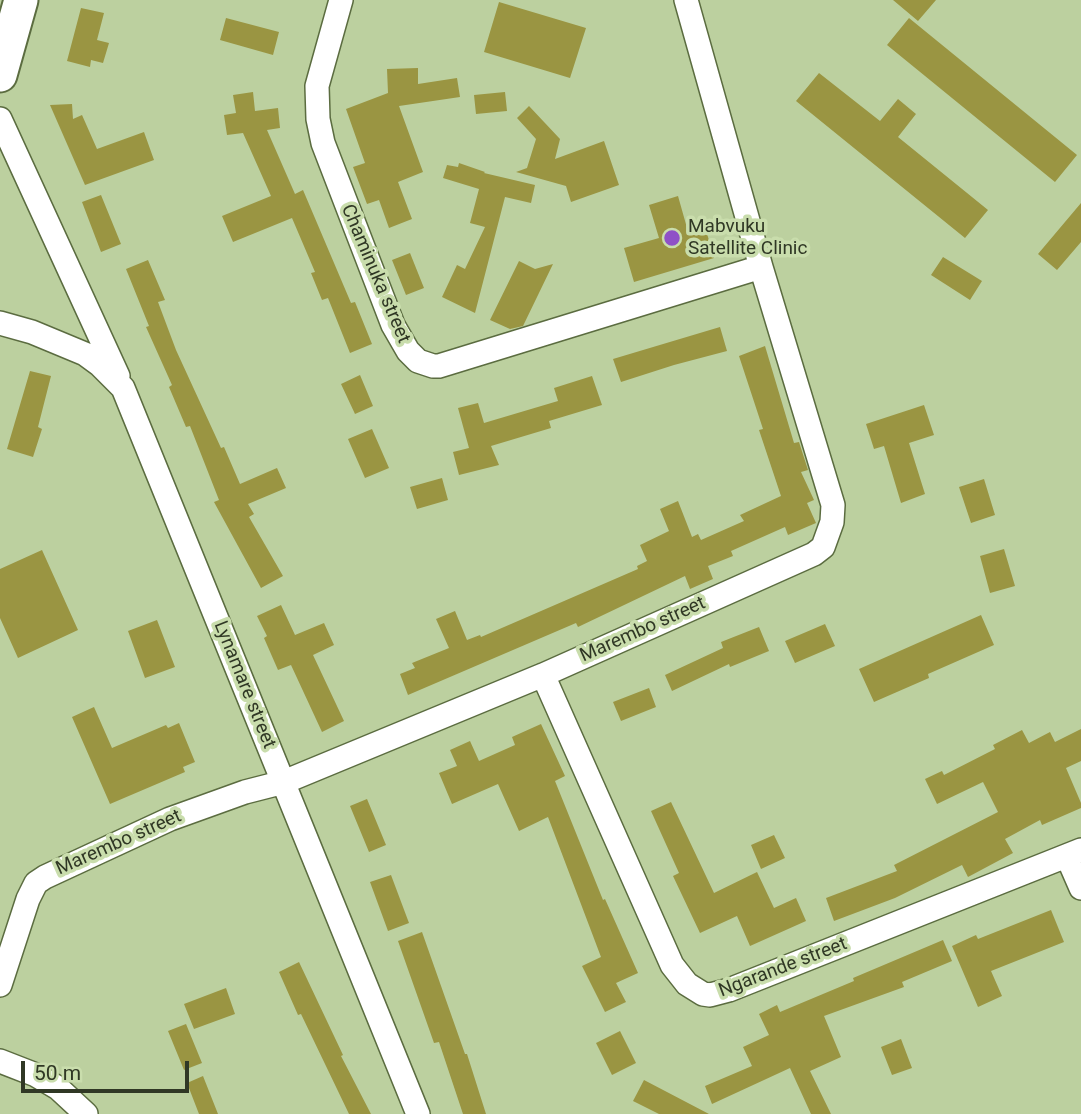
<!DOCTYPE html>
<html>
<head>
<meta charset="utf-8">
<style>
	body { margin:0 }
	#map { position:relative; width:1081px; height:1114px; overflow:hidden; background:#bcd09f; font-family:Roboto,sans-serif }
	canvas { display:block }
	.scale { position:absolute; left:21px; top:1061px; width:168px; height:32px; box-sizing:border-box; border:4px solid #303825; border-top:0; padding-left:9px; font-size:21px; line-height:24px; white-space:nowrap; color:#303825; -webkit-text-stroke:5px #c9ddac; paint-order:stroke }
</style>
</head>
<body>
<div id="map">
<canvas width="1081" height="1114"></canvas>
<div class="scale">50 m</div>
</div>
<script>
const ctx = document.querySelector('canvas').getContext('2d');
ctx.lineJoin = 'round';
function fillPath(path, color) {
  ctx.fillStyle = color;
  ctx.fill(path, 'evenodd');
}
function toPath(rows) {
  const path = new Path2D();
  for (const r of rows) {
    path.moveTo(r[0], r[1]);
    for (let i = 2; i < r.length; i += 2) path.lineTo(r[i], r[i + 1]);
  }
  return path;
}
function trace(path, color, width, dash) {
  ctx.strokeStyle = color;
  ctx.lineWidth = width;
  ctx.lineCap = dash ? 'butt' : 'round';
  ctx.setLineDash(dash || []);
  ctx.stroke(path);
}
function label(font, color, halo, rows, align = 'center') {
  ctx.font = font + ' Roboto,sans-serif';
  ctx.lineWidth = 7;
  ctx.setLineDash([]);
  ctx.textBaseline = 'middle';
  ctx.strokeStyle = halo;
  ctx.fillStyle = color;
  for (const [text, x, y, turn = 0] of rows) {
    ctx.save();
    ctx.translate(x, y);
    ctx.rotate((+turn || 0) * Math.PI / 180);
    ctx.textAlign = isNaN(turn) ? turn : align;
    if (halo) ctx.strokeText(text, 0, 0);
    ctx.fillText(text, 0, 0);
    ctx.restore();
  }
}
const building = toPath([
	[893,0,936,0,918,21],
	[499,2,586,28,570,78,484,52],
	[81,8,104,13,97,40,109,43,103,63,91,60,90,67,67,61],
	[226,18,279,32,273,55,220,40],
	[909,18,1077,155,1055,182,887,45],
	[418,68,418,84,457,78,460,97,399,106,423,172,398,182,412,219,389,228,379,200,367,204,353,167,365,163,346,109,388,93,387,69],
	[819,73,880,121,898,99,916,114,898,137,988,210,965,238,796,101],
	[253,92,255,111,278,108,280,128,267,130,295,194,303,190,351,303,355,302,372,344,350,353,328,298,322,300,311,273,315,272,292,218,233,242,222,216,271,196,243,133,227,135,224,115,236,113,233,95],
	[505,92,507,111,476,114,474,95],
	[72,104,73,119,82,115,97,149,144,132,154,160,85,185,50,105],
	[529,106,560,139,555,159,604,141,619,185,571,202,566,186,516,172,527,168,536,139,517,118],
	[459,163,485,172,484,173,535,185,531,203,505,197,475,313,442,297,457,265,465,269,485,227,470,223,479,189,443,178,447,165,458,167],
	[101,195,121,244,101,252,82,202],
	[678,196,689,235,706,230,714,258,634,282,624,248,659,238,649,205],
	[1081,203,1081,242,1057,270,1038,254],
	[410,253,424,288,406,295,392,260],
	[943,257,982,281,970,300,931,275],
	[148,260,165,300,158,302,176,350,221,448,224,447,240,484,277,468,286,488,248,504,254,514,249,517,283,576,261,588,214,502,219,500,190,426,186,427,169,387,172,385,146,327,149,326,126,269],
	[519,261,535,269,553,264,523,326,510,329,490,320],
	[720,327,727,351,674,365,621,382,613,359],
	[765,346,794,443,799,442,808,470,801,472,814,500,807,503,816,523,788,535,785,527,731,551,733,556,708,566,713,579,690,589,685,576,578,627,576,623,408,695,400,674,415,668,412,663,449,648,436,619,455,611,467,640,480,635,481,637,638,569,637,566,647,561,640,545,669,531,660,509,678,501,692,537,698,534,701,540,744,521,740,515,781,496,759,430,763,429,739,356],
	[30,371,51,376,38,427,42,429,33,457,7,449],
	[360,375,373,406,355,414,341,384],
	[592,376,602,405,549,421,551,428,491,446,499,465,459,475,453,452,469,448,458,408,478,403,484,423,558,401,554,388],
	[924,405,934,435,909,443,925,494,901,503,884,446,874,449,866,424],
	[372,429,389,468,365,478,348,439],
	[442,478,448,500,417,509,410,487],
	[984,479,995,515,971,523,959,487],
	[1004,549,1015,586,990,593,980,556],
	[42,550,78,630,18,658,0,618,0,569],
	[281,605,295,635,324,623,334,645,313,655,344,721,322,732,291,665,278,670,264,638,267,636,257,616],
	[981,615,994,645,928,674,929,678,874,702,859,669],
	[157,620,175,667,145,678,128,631],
	[825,624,835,646,795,663,785,641],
	[759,627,769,651,730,667,729,664,672,691,665,675,723,648,721,642],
	[649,688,656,707,621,721,613,702],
	[94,707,112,748,166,725,168,728,179,723,195,762,183,767,185,772,110,804,72,717],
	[541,724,565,776,555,781,603,900,605,899,638,973,616,983,626,1002,605,1012,582,966,601,957,548,817,519,831,498,784,452,804,439,773,457,766,450,750,470,741,479,761,515,745,512,737],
	[1081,729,1081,761,1066,768,1081,803,1081,808,1042,825,1040,820,1005,839,1013,853,968,877,962,865,895,898,834,921,826,898,897,871,894,865,998,812,983,782,937,804,925,779,942,771,944,775,995,749,993,745,1022,730,1029,743,1050,732,1055,742],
	[367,799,386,845,369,852,350,806],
	[671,802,714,893,757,872,774,908,796,898,806,921,750,946,737,916,700,933,673,876,679,873,651,811],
	[774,835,785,858,761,869,751,845],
	[391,875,409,923,388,931,370,882],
	[1051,910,1064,942,991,971,1002,996,978,1007,952,946,976,935,978,939],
	[422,932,465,1054,467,1054,486,1114,463,1114,439,1042,434,1043,398,941],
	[943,940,952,961,902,982,904,987,824,1016,841,1057,810,1071,831,1114,811,1114,790,1068,712,1104,705,1086,752,1066,743,1047,769,1035,759,1014,777,1005,780,1012,854,981,853,978],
	[299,962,343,1055,341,1056,371,1114,349,1114,301,1014,298,1015,279,972],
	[226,988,235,1014,194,1029,184,1004],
	[186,1024,202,1063,184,1070,168,1031],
	[620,1031,636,1063,612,1075,596,1043],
	[901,1039,912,1068,892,1075,881,1047],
	[203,1076,218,1114,199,1114,187,1083],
	[644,1080,709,1114,659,1114,633,1101]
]);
const street = toPath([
	[341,0,317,86,318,119,323,143,393,325,408,351,418,361,433,366,439,366,761,267],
	[0,119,118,376],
	[0,323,32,332,85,354,100,365,123,388,418,1114],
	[543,675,672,965,687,984,703,994,710,995,729,990,1081,850],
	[1067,856,1081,888],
	[0,985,28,899,36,883,45,877,170,819,245,792,284,782,543,675,814,554,823,547,832,522,833,505,761,267,686,0],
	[0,1061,36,1075,58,1088,86,1114]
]);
const secondary = toPath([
	[0,75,21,0]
]);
const markers = [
	[672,238,9,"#8f51c7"]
];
const poiNames = [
	["Mabvuku",688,227],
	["Satellite Clinic",688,249]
];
const streetNames = [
	["Chaminuka street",375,274,67],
	["Marembo street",643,630,-24],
	["Lynamare street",244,685,68],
	["Marembo street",119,843,-24],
	["Ngarande street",783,968,-21]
];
fillPath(building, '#9a9542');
trace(street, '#5b6c40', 26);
trace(secondary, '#5b6c40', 37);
trace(street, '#fff', 23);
trace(secondary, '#fff', 33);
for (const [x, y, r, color] of markers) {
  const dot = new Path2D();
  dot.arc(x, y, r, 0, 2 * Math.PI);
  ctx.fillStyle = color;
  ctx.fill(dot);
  trace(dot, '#c9ddac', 2.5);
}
label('19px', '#303825', '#c9ddac', poiNames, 'left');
label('19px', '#303825', '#c9ddac', streetNames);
</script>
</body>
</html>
